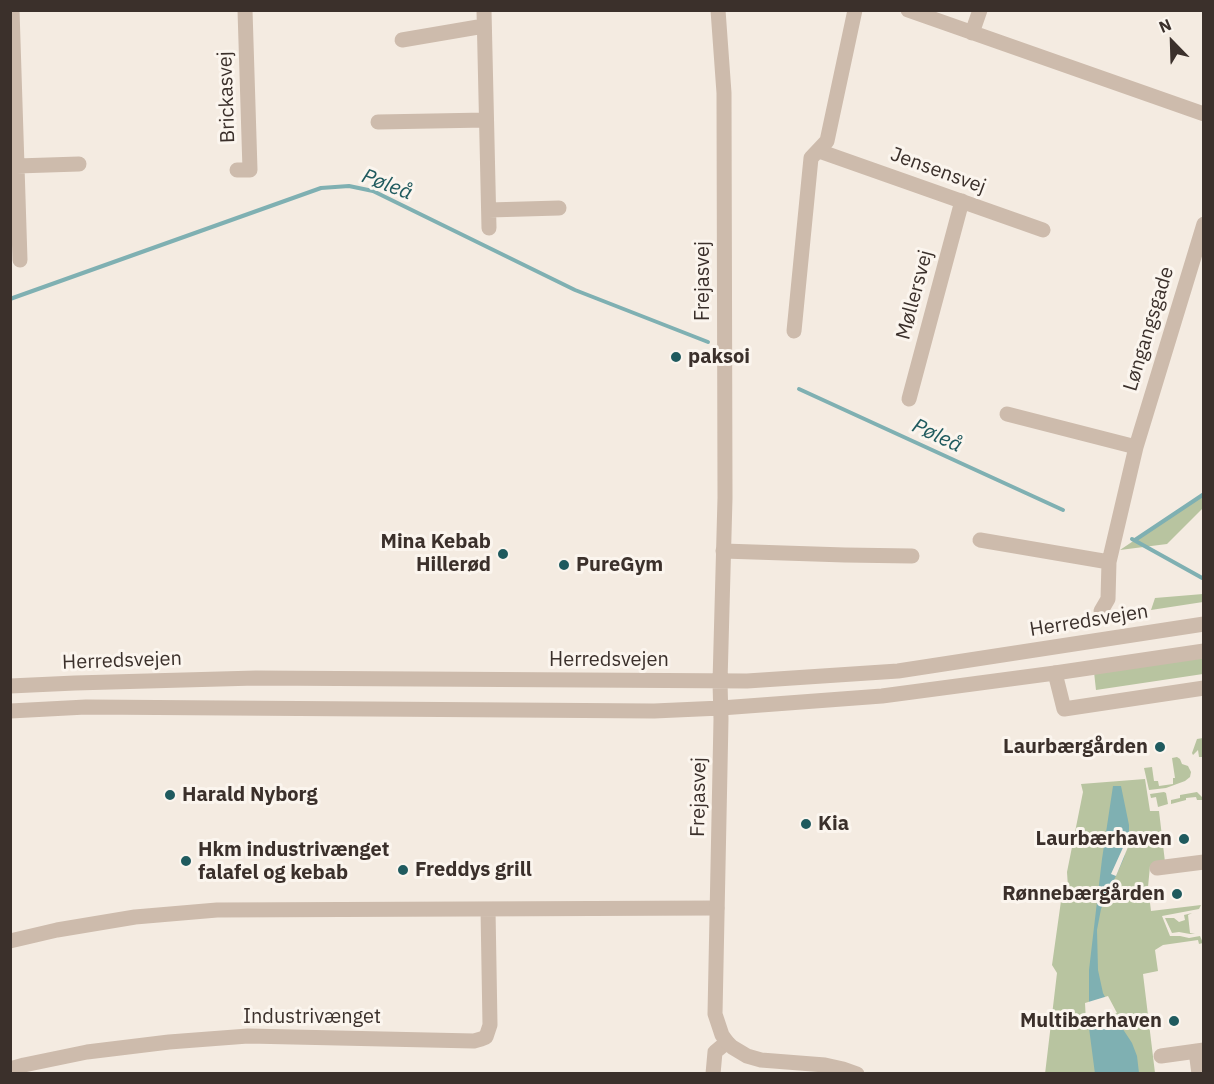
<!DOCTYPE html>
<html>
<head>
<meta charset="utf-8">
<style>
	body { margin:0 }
	#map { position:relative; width:1214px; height:1084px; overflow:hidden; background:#f4ebe1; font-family:"IBM Plex Sans",sans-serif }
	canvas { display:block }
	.frame { position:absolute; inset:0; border:12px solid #3b302b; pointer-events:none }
	.north { position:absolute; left:1142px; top:12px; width:60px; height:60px; -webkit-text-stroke:4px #fbf5ee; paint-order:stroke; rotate:337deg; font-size:16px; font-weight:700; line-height:24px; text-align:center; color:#3b302b }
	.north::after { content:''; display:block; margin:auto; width:21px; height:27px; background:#3b302b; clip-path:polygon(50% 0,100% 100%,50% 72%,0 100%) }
</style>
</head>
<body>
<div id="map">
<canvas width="1214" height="1084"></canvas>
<div class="frame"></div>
<div class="north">N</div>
</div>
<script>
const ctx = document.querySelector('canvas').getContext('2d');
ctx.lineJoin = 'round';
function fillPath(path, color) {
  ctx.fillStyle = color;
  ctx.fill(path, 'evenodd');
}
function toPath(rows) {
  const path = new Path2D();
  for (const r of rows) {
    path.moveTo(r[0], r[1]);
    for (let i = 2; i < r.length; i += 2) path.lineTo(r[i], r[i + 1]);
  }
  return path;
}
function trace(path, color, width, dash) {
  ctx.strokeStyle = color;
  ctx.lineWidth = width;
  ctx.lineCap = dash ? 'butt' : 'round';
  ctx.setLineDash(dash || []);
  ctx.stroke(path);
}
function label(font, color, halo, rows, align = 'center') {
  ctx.font = font + ' "IBM Plex Sans",sans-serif';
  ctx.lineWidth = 6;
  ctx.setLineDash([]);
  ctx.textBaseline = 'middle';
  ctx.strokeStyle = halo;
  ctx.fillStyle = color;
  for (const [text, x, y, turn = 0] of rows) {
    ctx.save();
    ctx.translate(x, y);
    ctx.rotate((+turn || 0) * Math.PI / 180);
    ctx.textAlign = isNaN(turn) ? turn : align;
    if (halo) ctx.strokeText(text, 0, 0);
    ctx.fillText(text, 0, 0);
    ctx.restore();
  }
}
const green = toPath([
	[1203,494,1203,508,1167,544,1120,550],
	[1203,594,1203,602,1151,610,1155,598],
	[1203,656,1203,674,1096,690,1094,672],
	[1203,738,1203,757,1199,757,1198,750,1193,755,1192,753,1197,739],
	[1177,757,1180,759,1182,764,1188,766,1191,772,1190,777,1185,781,1166,788,1149,790,1144,768,1152,767,1154,781,1158,781,1159,786,1173,784,1173,778,1175,778,1172,758],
	[1145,779,1150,811,1159,811,1165,862,1150,866,1148,887,1151,911,1201,905,1199,909,1162,916,1170,936,1180,936,1189,938,1200,936,1203,943,1199,944,1198,940,1163,945,1155,950,1158,971,1143,974,1155,1073,1045,1074,1057,973,1052,965,1061,901,1069,902,1067,872,1083,792,1081,784],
	[1164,792,1166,793,1168,804,1158,807,1156,797,1151,798,1150,794],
	[1197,792,1202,797,1202,800,1197,800,1196,797,1186,798,1186,800,1171,804,1171,800,1180,798,1180,795],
	[1192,913,1188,915,1190,933,1195,934,1190,934,1179,932,1172,933,1165,918,1174,918,1179,922,1185,920,1184,915]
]);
const water = toPath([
	[1113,786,1121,786,1129,825,1129,837,1124,858,1101,909,1097,930,1098,970,1103,993,1115,1017,1132,1043,1137,1056,1139,1073,1095,1074,1089,1028,1089,970,1102,859]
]);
const pier = toPath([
	[1126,841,1128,841,1128,847,1116,876,1111,874],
	[1108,996,1117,1013,1086,1022,1085,1003]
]);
const stream = toPath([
	[10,299,321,188,349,186,373,191,575,290,708,342],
	[799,389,1063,510],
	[1132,539,1204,579],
	[1135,540,1204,494]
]);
const minor = toPath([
	[12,10,20,260],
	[484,10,489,228],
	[908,10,1204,114],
	[972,33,980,10],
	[402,40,484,26],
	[378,122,486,120],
	[819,151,1043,230],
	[17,166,79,164],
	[237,170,250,170,245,10],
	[489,210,559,208],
	[794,331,811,158,827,141,855,10],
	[909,399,962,201],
	[1007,414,1136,447],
	[980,540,1109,562],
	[723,551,845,555,912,556],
	[1101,611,1108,599,1109,562,1136,447,1204,224],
	[1055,673,1064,709,1204,688],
	[1157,868,1204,862],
	[10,941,57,930,135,917,217,910,717,908],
	[1196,1051,1199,1074],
	[1161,1056,1204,1050],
	[10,1069,24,1065,87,1052,169,1042,248,1036,474,1041,481,1039,486,1037,490,1025,488,909],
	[713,1074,715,1052,727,1042]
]);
const tertiary = toPath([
	[718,10,724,93,725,498,720,682,721,719,715,1014,722,1035,727,1042,732,1047,747,1056,761,1060,825,1065,843,1069,857,1074],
	[10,686,75,683,256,678,747,681,898,671,1204,624],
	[10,711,86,707,654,711,721,708,882,696,1055,673,1204,651]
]);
const markers = [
	[676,357,6,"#1f5a5e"],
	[503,554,6,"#1f5a5e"],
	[564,565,6,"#1f5a5e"],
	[1160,747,6,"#1f5a5e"],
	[170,795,6,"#1f5a5e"],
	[806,824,6,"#1f5a5e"],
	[1184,839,6,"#1f5a5e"],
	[186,861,6,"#1f5a5e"],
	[403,870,6,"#1f5a5e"],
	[1177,894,6,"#1f5a5e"],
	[1174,1021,6,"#1f5a5e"]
];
const streetNames = [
	["Brickasvej",227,97,-92],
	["Jensensvej",938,171,20],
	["Frejasvej",703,281,-90],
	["Møllersvej",915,295,-75],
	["Løngangsgade",1149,329,-73],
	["Herredsvejen",1089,621,-9],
	["Herredsvejen",609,660],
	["Herredsvejen",122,661,-2],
	["Frejasvej",699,797,-89],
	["Industrivænget",312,1017]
];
const poiNames = [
	["paksoi",688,357],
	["Mina Kebab",491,542,"right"],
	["Hillerød",491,565,"right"],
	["PureGym",576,565],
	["Laurbærgården",1148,747,"right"],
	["Harald Nyborg",182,795],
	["Kia",818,824],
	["Laurbærhaven",1172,839,"right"],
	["Hkm industrivænget",198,850],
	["falafel og kebab",198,873],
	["Freddys grill",415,870],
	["Rønnebærgården",1165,894,"right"],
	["Multibærhaven",1162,1021,"right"]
];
const waterNames = [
	["Pøleå",387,185,21],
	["Pøleå",937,436,25]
];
fillPath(green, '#b8c4a0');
fillPath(water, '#7fb0b2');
fillPath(pier, '#f4ebe1');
trace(stream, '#7fb0b2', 4);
trace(minor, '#cdbbac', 15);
trace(tertiary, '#cdbbac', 15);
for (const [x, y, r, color] of markers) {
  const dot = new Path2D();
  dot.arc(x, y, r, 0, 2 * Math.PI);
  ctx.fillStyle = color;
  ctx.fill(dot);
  trace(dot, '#fbf5ee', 2);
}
label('20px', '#3b302b', '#fbf5ee', streetNames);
label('bold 20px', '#3b302b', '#fbf5ee', poiNames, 'left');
label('italic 21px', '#1f5a5e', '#fbf5ee', waterNames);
</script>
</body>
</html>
